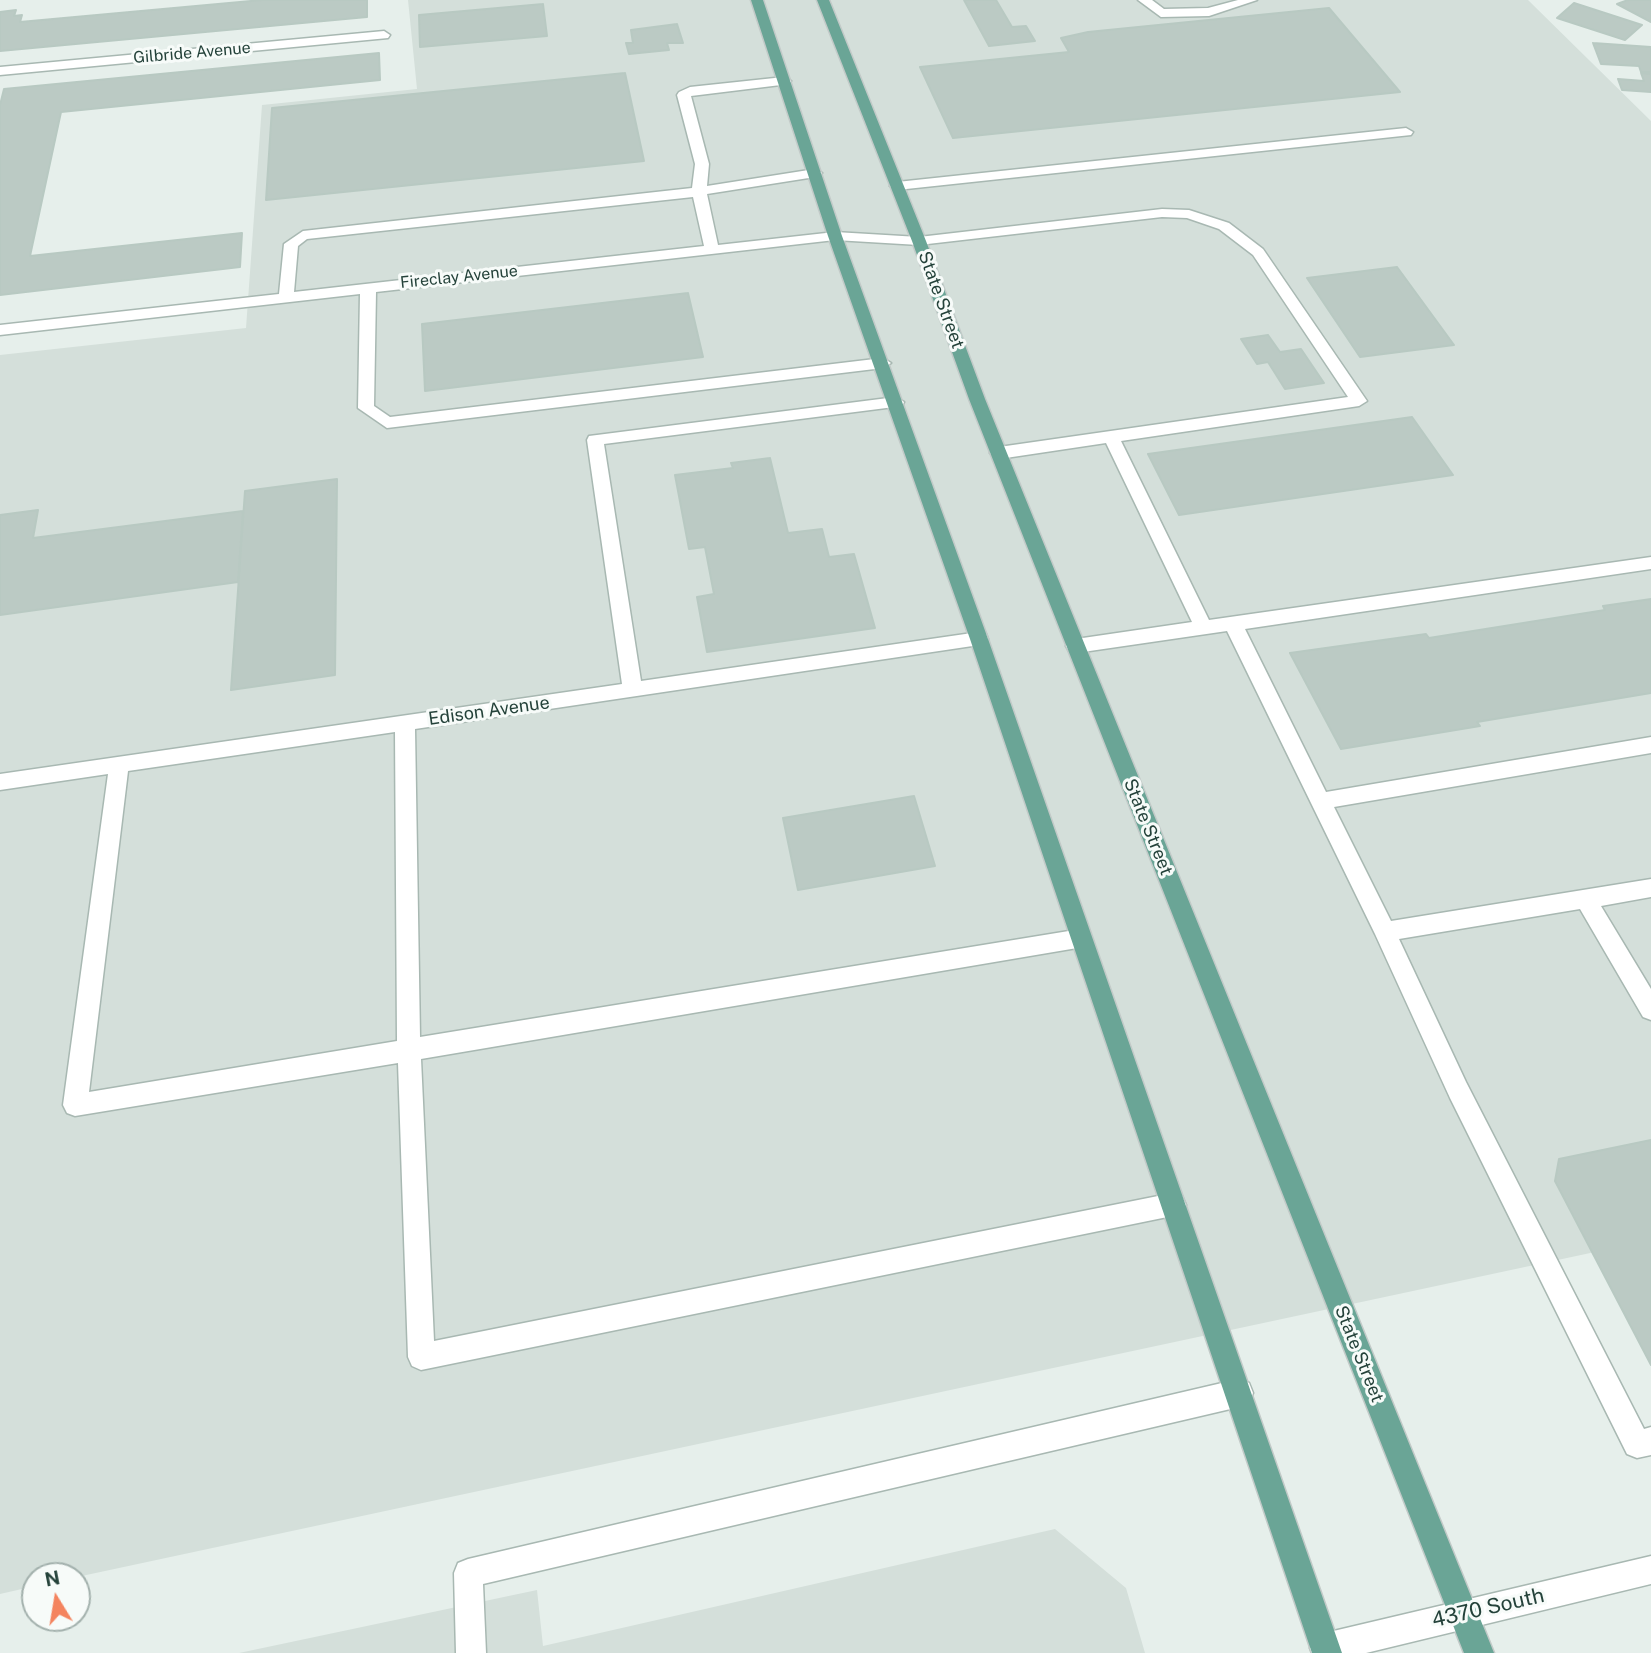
<!DOCTYPE html>
<html>
<head>
<meta charset="utf-8">
<style>
	body { margin:0 }
	#map { position:relative; width:1651px; height:1653px; overflow:hidden; background:#e6efeb; font-family:"Public Sans",sans-serif }
	canvas { display:block }
	.north { position:absolute; left:21px; top:1562px; width:70px; height:70px; box-sizing:border-box; background:#f7fbf9; border:2px solid #a3b1ad; border-radius:50%; rotate:349deg; font-size:19px; font-weight:700; line-height:28px; text-align:center; color:#24423a }
	.north::after { content:''; display:block; margin:auto; width:24px; height:32px; background:#f4845f; clip-path:polygon(50% 0,100% 100%,50% 72%,0 100%) }
</style>
</head>
<body>
<div id="map">
<canvas width="1651" height="1653"></canvas>
<div class="north">N</div>
</div>
<script>
const ctx = document.querySelector('canvas').getContext('2d');
ctx.lineJoin = 'round';
function fillPath(path, color) {
  ctx.fillStyle = color;
  ctx.fill(path, 'evenodd');
}
function toPath(rows) {
  const path = new Path2D();
  for (const r of rows) {
    path.moveTo(r[0], r[1]);
    for (let i = 2; i < r.length; i += 2) path.lineTo(r[i], r[i + 1]);
  }
  return path;
}
function trace(path, color, width, dash) {
  ctx.strokeStyle = color;
  ctx.lineWidth = width;
  ctx.lineCap = dash ? 'butt' : 'round';
  ctx.setLineDash(dash || []);
  ctx.stroke(path);
}
function label(font, color, halo, rows, align = 'center') {
  ctx.font = font + ' "Public Sans",sans-serif';
  ctx.lineWidth = 6;
  ctx.setLineDash([]);
  ctx.textBaseline = 'middle';
  ctx.strokeStyle = halo;
  ctx.fillStyle = color;
  for (const [text, x, y, turn = 0] of rows) {
    ctx.save();
    ctx.translate(x, y);
    ctx.rotate((+turn || 0) * Math.PI / 180);
    ctx.textAlign = isNaN(turn) ? turn : align;
    if (halo) ctx.strokeText(text, 0, 0);
    ctx.fillText(text, 0, 0);
    ctx.restore();
  }
}
const built = toPath([
	[408,0,1528,0,1651,121,1651,1240,77,1577,35,1576,35,1586,0,1594,0,355,246,328,262,105,417,89],
	[1055,1529,1126,1588,1145,1653,239,1653,537,1590,543,1646]
]);
const building = toPath([
	[262,0,367,0,367,17,0,51,0,12,16,10,14,16,22,15,20,22,262,0],
	[964,0,996,0,1012,27,1026,26,1035,41,989,46,964,0],
	[1628,0,1651,0,1651,22,1617,4,1628,0],
	[1574,3,1642,25,1625,40,1557,18,1574,3],
	[543,4,547,36,420,47,419,15,543,4],
	[1329,8,1400,92,953,138,920,67,1069,52,1061,38,1088,32,1329,8],
	[677,24,683,43,667,43,669,50,629,54,626,43,633,43,631,30,677,24],
	[1593,43,1651,47,1651,72,1641,72,1639,66,1601,64,1593,43],
	[379,53,380,80,61,112,30,256,242,233,240,267,0,295,0,105,4,89,379,53],
	[625,73,644,161,266,200,272,108,625,73],
	[1641,73,1651,74,1651,92,1622,90,1618,79,1644,81,1641,73],
	[1397,267,1454,345,1360,357,1307,278,1397,267],
	[688,293,703,357,425,391,422,324,688,293],
	[1268,335,1280,352,1301,349,1324,383,1285,389,1268,362,1257,364,1241,339,1268,335],
	[1412,417,1453,475,1179,515,1148,454,1412,417],
	[770,458,788,533,822,529,829,557,854,554,875,628,707,652,697,597,714,594,705,547,689,549,675,475,733,468,731,463,770,458],
	[337,479,335,675,231,690,245,491,337,479],
	[38,510,33,538,243,511,238,582,0,615,0,515,38,510],
	[1651,599,1651,693,1477,722,1480,726,1341,749,1290,653,1426,634,1429,638,1605,610,1603,606,1651,599],
	[914,796,935,866,798,890,783,818,914,796],
	[1651,1140,1651,1365,1555,1181,1559,1159,1651,1140]
]);
const minor = toPath([
	[1138,0,1152,0,1164,9,1208,8,1238,0,1257,0,1209,16,1161,17,1138,0],
	[384,31,390,35,388,38,0,75,0,67,384,31],
	[784,77,791,81,789,84,691,96,709,164,707,186,815,169,822,173,815,177,707,194,718,245,835,232,919,237,1162,209,1189,210,1229,223,1263,249,1367,401,1359,406,1121,441,1209,620,1651,557,1651,569,1245,629,1326,792,1651,737,1651,753,1334,807,1391,921,1651,879,1651,897,1601,906,1651,989,1651,1020,1643,1017,1580,909,1399,939,1466,1082,1644,1429,1651,1427,1651,1455,1637,1458,1627,1454,1450,1098,1375,934,1227,631,1076,653,1069,651,1066,646,1069,641,1076,639,1192,622,1106,443,999,459,990,453,999,447,1348,397,1253,255,1219,229,1187,218,1162,217,919,245,835,240,376,292,374,406,390,417,883,358,891,363,883,368,387,428,358,408,360,294,0,335,0,325,279,294,284,244,303,231,692,188,695,164,677,95,679,92,690,87,784,77],
	[693,197,704,246,294,292,298,246,307,239,693,197],
	[1406,128,1413,132,1411,135,897,190,890,186,897,182,1406,128],
	[896,397,904,402,902,406,604,444,641,681,979,632,986,634,988,639,986,644,415,729,420,1037,1081,929,1089,932,1092,939,1089,946,421,1059,434,1341,1173,1193,1182,1196,1186,1205,1182,1214,421,1370,412,1366,408,1357,398,1063,75,1116,67,1113,63,1105,108,774,0,790,0,774,622,684,587,440,589,436,896,397],
	[395,732,397,1041,89,1092,128,771,395,732],
	[1239,1379,1249,1383,1253,1393,1249,1403,1239,1407,483,1584,486,1653,456,1653,454,1573,458,1563,468,1559,1239,1379],
	[1651,1556,1651,1584,1366,1653,1312,1653,1310,1648,1314,1637,1325,1633,1651,1556]
]);
const major = toPath([
	[751,0,763,0,842,236,988,639,1342,1653,1312,1653,970,639,828,236,751,0],
	[817,0,829,0,926,241,985,399,1494,1653,1464,1653,969,399,912,241,817,0]
]);
const farStreetnames = [
	["Gilbride Avenue",192,53,-5],
	["Fireclay Avenue",459,277,-6]
];
const streetNames = [
	["State Street",941,300,70],
	["Edison Avenue",489,711,-8],
	["State Street",1148,827,68],
	["State Street",1359,1354,68]
];
const nearStreetnames = [
	["4370 South",1488,1608,-13]
];
fillPath(built, '#d4dfda');
fillPath(building, '#bbcac4');
trace(building, '#b8c9c2', 2);
trace(minor, '#a8b8b2', 3);
trace(major, '#c2cac8', 3);
fillPath(minor, '#fff');
fillPath(major, '#6aa596');
label('16px', '#24423a', '#f7fbf9', farStreetnames);
label('18px', '#24423a', '#f7fbf9', streetNames);
label('21px', '#24423a', '#f7fbf9', nearStreetnames);
</script>
</body>
</html>
